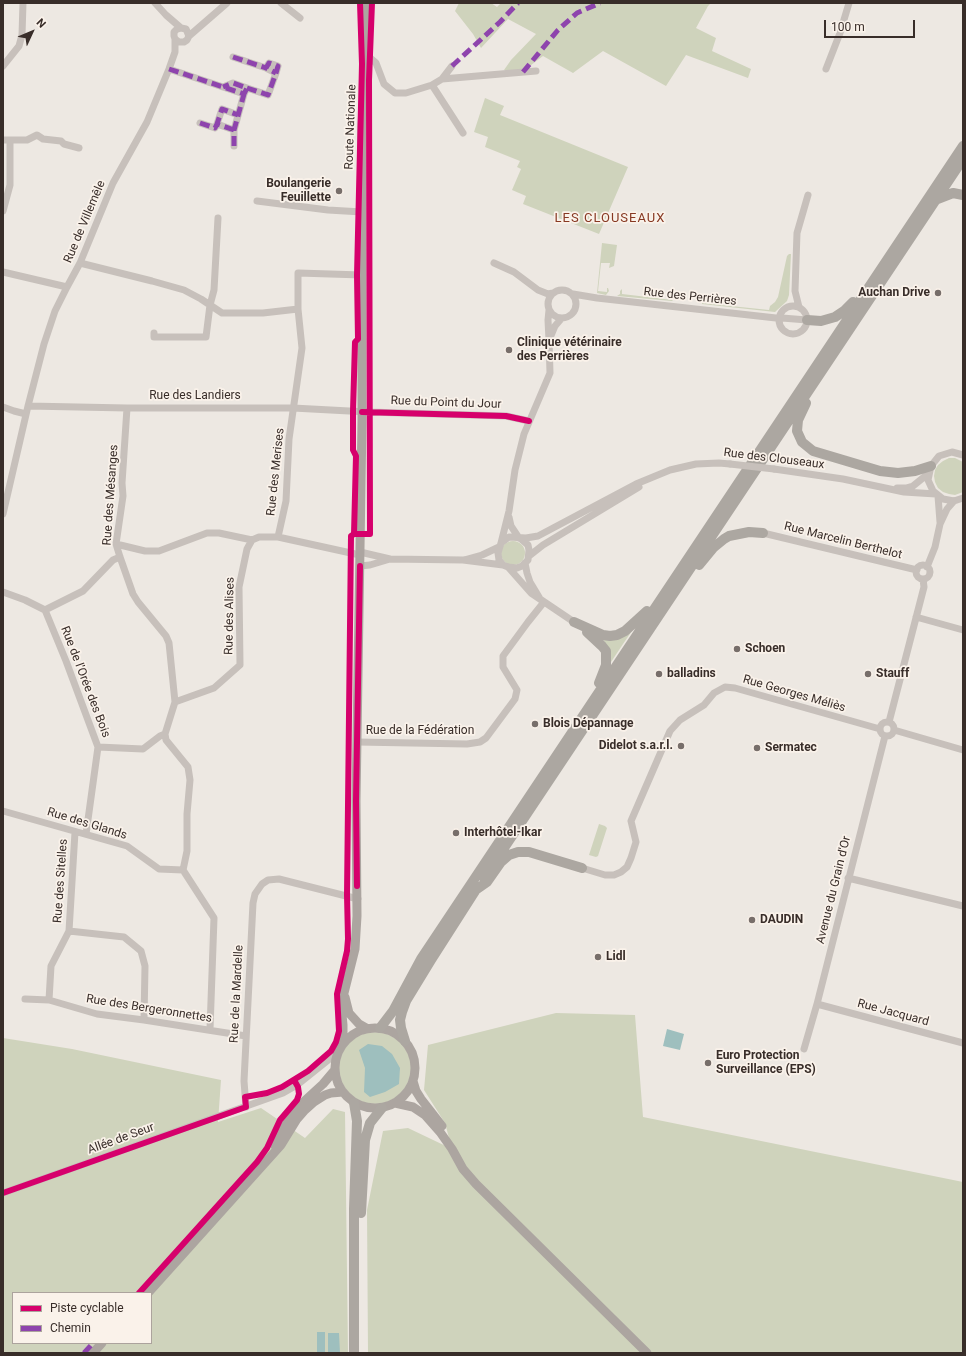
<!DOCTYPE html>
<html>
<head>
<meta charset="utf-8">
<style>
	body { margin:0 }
	#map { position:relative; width:966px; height:1356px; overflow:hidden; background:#ede8e2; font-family:Roboto,sans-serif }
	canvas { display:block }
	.frame { position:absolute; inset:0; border:4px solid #382d29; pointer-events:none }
	.legend { position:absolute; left:12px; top:1292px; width:140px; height:52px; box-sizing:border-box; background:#faf2ea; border:1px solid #aca39d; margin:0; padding:5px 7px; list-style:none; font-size:12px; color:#382d29 }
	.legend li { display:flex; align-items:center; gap:8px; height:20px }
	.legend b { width:20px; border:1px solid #aca39d }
	.north { position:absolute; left:12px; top:12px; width:40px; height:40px; -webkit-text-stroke:3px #faf2ea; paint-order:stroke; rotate:46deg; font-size:11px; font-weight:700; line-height:16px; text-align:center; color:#382d29 }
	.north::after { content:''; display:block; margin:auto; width:14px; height:18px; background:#382d29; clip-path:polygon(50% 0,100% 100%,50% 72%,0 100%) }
	.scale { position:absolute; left:824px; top:20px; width:91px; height:18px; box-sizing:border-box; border:2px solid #382d29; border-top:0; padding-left:5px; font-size:12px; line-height:14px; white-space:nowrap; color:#382d29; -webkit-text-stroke:3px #faf2ea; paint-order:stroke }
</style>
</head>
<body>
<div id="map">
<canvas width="966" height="1356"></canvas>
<div class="frame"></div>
<ul class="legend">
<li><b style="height:5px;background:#d6006c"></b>Piste cyclable</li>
<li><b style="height:5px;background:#8e44ad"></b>Chemin</li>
</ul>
<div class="north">N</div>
<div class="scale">100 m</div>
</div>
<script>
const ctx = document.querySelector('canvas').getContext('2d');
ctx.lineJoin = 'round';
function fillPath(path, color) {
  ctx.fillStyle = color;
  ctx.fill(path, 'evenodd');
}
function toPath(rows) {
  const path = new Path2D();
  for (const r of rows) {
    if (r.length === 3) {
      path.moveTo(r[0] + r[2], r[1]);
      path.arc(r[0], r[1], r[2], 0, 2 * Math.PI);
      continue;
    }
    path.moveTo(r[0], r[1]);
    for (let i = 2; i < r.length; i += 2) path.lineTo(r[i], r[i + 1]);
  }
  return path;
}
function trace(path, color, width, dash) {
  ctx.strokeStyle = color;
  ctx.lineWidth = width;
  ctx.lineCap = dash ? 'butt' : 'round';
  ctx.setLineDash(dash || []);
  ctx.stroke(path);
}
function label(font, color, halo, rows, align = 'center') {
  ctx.font = font + ' Roboto,sans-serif';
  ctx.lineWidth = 3.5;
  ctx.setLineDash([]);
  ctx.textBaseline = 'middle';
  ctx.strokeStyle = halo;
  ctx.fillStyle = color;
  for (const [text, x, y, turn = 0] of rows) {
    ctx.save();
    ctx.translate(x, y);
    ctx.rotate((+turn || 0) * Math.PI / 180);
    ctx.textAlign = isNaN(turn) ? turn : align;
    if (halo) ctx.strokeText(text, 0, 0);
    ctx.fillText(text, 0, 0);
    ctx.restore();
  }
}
const green = toPath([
	[459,3,491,3,497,7,501,3,711,3,708,6,696,28,716,38,712,51,751,69,748,78,686,55,666,86,603,51,573,73,543,56,518,75,504,70,511,60,536,34,508,19,481,48,473,34,455,11],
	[485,98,504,106,500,115,628,167,599,234,523,204,526,196,512,190,521,169,517,167,520,161,485,147,488,137,474,132],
	[602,243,617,245,614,266,609,268,610,263,601,263,598,291,607,292,607,288,608,288,609,291,606,295,597,293],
	[789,254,791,254,789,295,787,301,775,312,702,304,702,303,769,310,770,306,775,302,778,297,787,256],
	[622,289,622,294,673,300,672,301,617,296,620,294,620,291],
	[949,458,955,458,963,462,963,492,955,495,949,494,943,492,938,488,935,482,934,476,935,470,938,465,943,461],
	[513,553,12],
	[634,628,623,644,609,665,607,646,603,639],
	[599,824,605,826,607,828,598,856,596,857,589,855],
	[556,1013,635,1015,643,1117,963,1182,963,1353,368,1353,367,1210,383,1131,408,1128,452,1149,445,1123,424,1090,428,1045],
	[375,1068,36],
	[3,1038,72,1049,221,1080,218,1122,261,1108,305,1138,333,1109,345,1112,348,1353,3,1353],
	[13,1293,151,1293,151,1343,13,1343]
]);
const water = toPath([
	[667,1029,684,1034,680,1050,663,1046],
	[368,1044,382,1046,392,1054,400,1068,399,1084,385,1092,370,1097,364,1092,365,1068,359,1050],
	[317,1332,325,1332,325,1353,317,1353],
	[328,1333,339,1333,340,1353,328,1353]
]);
const minor = toPath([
	[155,3,166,15,181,28,186,29,189,36,187,40,184,42,179,42,175,39,174,36,174,32,177,29,181,28],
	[281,3,300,18],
	[189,36,227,3],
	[365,56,369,57,376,63,384,84,395,93,406,93,432,85,442,79,452,66],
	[233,57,266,68],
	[3,66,19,46,22,35,23,3],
	[169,69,244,94,247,88,233,83,223,87],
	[826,69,840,33,849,3],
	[442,79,536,71],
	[432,85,463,133],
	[247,88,268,95,276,73,278,66,269,63,266,68,276,73],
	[200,123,215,128,217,124],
	[234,130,217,124,222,109,238,115],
	[3,140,27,140,37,135,43,139,61,141,64,144,79,148],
	[234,146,234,130,244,94],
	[257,201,328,210,362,212],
	[3,211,10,185,10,141],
	[80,263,152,281,184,290,201,299,222,313,263,313,298,309],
	[494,263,514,272,538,290,548,294,553,293],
	[3,272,67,287],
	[562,304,14],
	[573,294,597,298,776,318,782,318,807,320],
	[793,320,14],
	[799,307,795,291,797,233,808,195],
	[154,333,154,337,206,337,210,305,214,290,218,218],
	[550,338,555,326,561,319],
	[28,406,127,408,293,408,368,412,506,416,529,421],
	[3,407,14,411,26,414],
	[127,408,122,483,123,496,116,544,120,557,133,594,138,602,166,636,169,643,175,702,165,734,166,740,188,767,190,780,187,814,187,851,183,870,214,918,210,1029],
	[963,455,952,452,939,456,931,466,928,480,933,491,943,499,954,501,963,498],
	[774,469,843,479,904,492,936,494],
	[897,488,906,488,913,486,929,473],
	[938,496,940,522],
	[3,514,28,406,44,344,55,311,67,287,80,263,113,183,147,122,169,69,175,52,175,39],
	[509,517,511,526,519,538],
	[763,533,917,570],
	[278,537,286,501,289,439,302,348,298,309,298,273,362,275],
	[520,538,528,545,529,550,528,560,522,566,517,568,508,567,503,565,499,560,498,553,501,543,509,537,526,538,538,536,636,484,670,470,696,464,719,463,730,464],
	[501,543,509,511,515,470,524,434,550,373,549,340,548,320,549,310],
	[116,544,145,551,159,551,207,533,219,533,252,540,259,537,278,537,360,555],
	[360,552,390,559],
	[529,556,543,545,639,487],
	[464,560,482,555,499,547],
	[525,563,527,573,530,582,539,597],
	[923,572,7],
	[360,566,370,565,390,559,463,560,503,565],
	[508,567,531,593,574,622],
	[927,567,935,547,940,524,947,509,954,501],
	[3,592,25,600,45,610],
	[45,610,66,661,98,747,86,834],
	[45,610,83,591,113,560,120,557],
	[916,617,963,630],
	[175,702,214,688,240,665,239,587,247,549,252,540],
	[887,729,7],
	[889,722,924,587,923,579],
	[894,730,963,750],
	[357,742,467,744,480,742,486,738,515,699,517,690,503,667,503,656,528,622,544,602],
	[98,747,143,749,160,736,165,734],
	[3,811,127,846,159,869,183,870],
	[582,868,605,875,614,875,621,872,627,867,631,858,636,842,631,821,670,731,680,720,704,705,714,693,725,687,735,688,880,729],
	[848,878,963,906],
	[69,931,124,937,141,951,145,966,144,1020],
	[25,999,49,1000,97,1014,144,1020,246,1036],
	[49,1000,51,966,69,931,75,832],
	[817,1004,963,1043],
	[804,1049,817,1004,885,736],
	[246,1107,244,1081,253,903,255,894,262,884,268,880,279,879,358,899],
	[3,1193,283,1093,297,1085,337,1053]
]);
const major = toPath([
	[345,997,349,1013,359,1024,366,1028],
	[375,1068,40],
	[343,1042,343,1025,341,1005,355,949,357,916,356,801,362,421,362,126,365,69,365,3],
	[413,1081,416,1091,421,1099,442,1126],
	[395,1103,413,1107,425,1115,440,1132,452,1149,463,1169,476,1184,647,1353],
	[275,1146,282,1131,291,1115,299,1106,323,1084,334,1071],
	[148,1293,281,1145,297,1119,304,1111,314,1102,325,1095,331,1093,343,1092],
	[93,1353,102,1343]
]);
const highway = toPath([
	[935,200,953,193,963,195],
	[807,320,821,321,835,317,844,311,853,302],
	[806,403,798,420,797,431,802,442,813,451,880,471,898,473,915,471,931,466],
	[699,565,713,548,724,539,729,536,749,532,763,533],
	[574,622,603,635,610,636,617,635,625,631,647,611],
	[587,632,602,646,606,651,606,665,599,683],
	[484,878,963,159],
	[477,889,487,882,501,862,509,855,518,852,529,852,582,868],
	[380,1028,393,1011,421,959,963,146],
	[405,1041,401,1028,400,1020,402,1012,406,1001,431,960,475,891],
	[361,1213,365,1140,370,1123,382,1108],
	[354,1353,354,1209,357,1121,354,1103]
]);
const minorBridge = toPath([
	[730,464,774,469]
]);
const quiet = toPath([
	[233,57,266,68],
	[452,66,500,22,518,3],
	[169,69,244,94,247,88,233,83,223,87],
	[523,72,558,30,577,13,600,3],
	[247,88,268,95,276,73,278,66,269,63,266,68,276,73],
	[200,123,215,128,217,124],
	[234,130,217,124,222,109,238,115],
	[234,146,234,130,244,94],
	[84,1353,93,1343]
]);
const cycleway = toPath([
	[362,412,506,416,529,421],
	[354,534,356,456,353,450,353,411,355,342,358,339,357,275,362,64,360,3],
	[357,886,356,801,360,566],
	[3,1193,246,1107,245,1097,267,1093,282,1087,308,1071,331,1051,336,1042,339,1031,337,994,347,951,348,939,347,895,351,536,354,534,370,534,369,80,372,3],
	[139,1293,257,1162,267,1148,280,1120,297,1100,299,1094,298,1087,294,1080]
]);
const markers = [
	[339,191,4,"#776e6a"],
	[938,293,4,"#776e6a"],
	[509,350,4,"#776e6a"],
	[737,649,4,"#776e6a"],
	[659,674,4,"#776e6a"],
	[868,674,4,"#776e6a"],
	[535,724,4,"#776e6a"],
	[681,746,4,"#776e6a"],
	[757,748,4,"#776e6a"],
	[456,833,4,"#776e6a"],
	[752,920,4,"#776e6a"],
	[598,957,4,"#776e6a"],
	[708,1063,4,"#776e6a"]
];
const streetNames = [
	["Route Nationale",351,127,-88],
	["Rue de Villemêle",85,222,-67],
	["Rue des Perrières",690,297,6],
	["Rue des Landiers",195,396],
	["Rue du Point du Jour",446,403,2],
	["Rue des Clouseaux",774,459,7],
	["Rue des Merises",276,472,-84],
	["Rue des Mésanges",111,495,-86],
	["Rue Marcelin Berthelot",843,541,14],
	["Rue des Alises",230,616,-89],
	["Rue de l'Orée des Bois",85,682,69],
	["Rue Georges Méliès",794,694,16],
	["Rue de la Fédération",420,731],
	["Rue des Glands",87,824,17],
	["Rue des Sitelles",61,881,-86],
	["Avenue du Grain d'Or",834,890,-76],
	["Rue de la Mardelle",237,994,-87],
	["Rue des Bergeronnettes",149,1009,9],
	["Rue Jacquard",893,1013,15],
	["Allée de Seur",121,1139,-20]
];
const poiNames = [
	["Boulangerie",331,184,"right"],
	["Feuillette",331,198,"right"],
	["Auchan Drive",930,293,"right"],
	["Clinique vétérinaire",517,343],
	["des Perrières",517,357],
	["Schoen",745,649],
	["balladins",667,674],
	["Stauff",876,674],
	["Blois Dépannage",543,724],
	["Didelot s.a.r.l.",673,746,"right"],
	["Sermatec",765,748],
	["Interhôtel-Ikar",464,833],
	["DAUDIN",760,920],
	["Lidl",606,957],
	["Euro Protection",716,1056],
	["Surveillance (EPS)",716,1070]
];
const neighbourhoodNames = [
	["LES CLOUSEAUX",610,219]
];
fillPath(green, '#cfd3bc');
fillPath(water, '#9ebfbe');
trace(minor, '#c7c0bb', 7);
trace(major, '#aca5a0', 9);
trace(highway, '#aca7a1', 10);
trace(minorBridge, '#c7c0bb', 7);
trace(quiet, '#8e44ad', 5, [10, 5]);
trace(cycleway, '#d6006c', 6);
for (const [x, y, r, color] of markers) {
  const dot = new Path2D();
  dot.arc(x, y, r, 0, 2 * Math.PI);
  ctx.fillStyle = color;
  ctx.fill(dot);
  trace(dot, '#faf2ea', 1.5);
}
label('12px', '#382d29', '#faf2ea', streetNames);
label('bold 12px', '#382d29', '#faf2ea', poiNames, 'left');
ctx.letterSpacing = '1px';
label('13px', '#873822', '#faf2ea', neighbourhoodNames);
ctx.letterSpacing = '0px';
</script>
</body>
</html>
